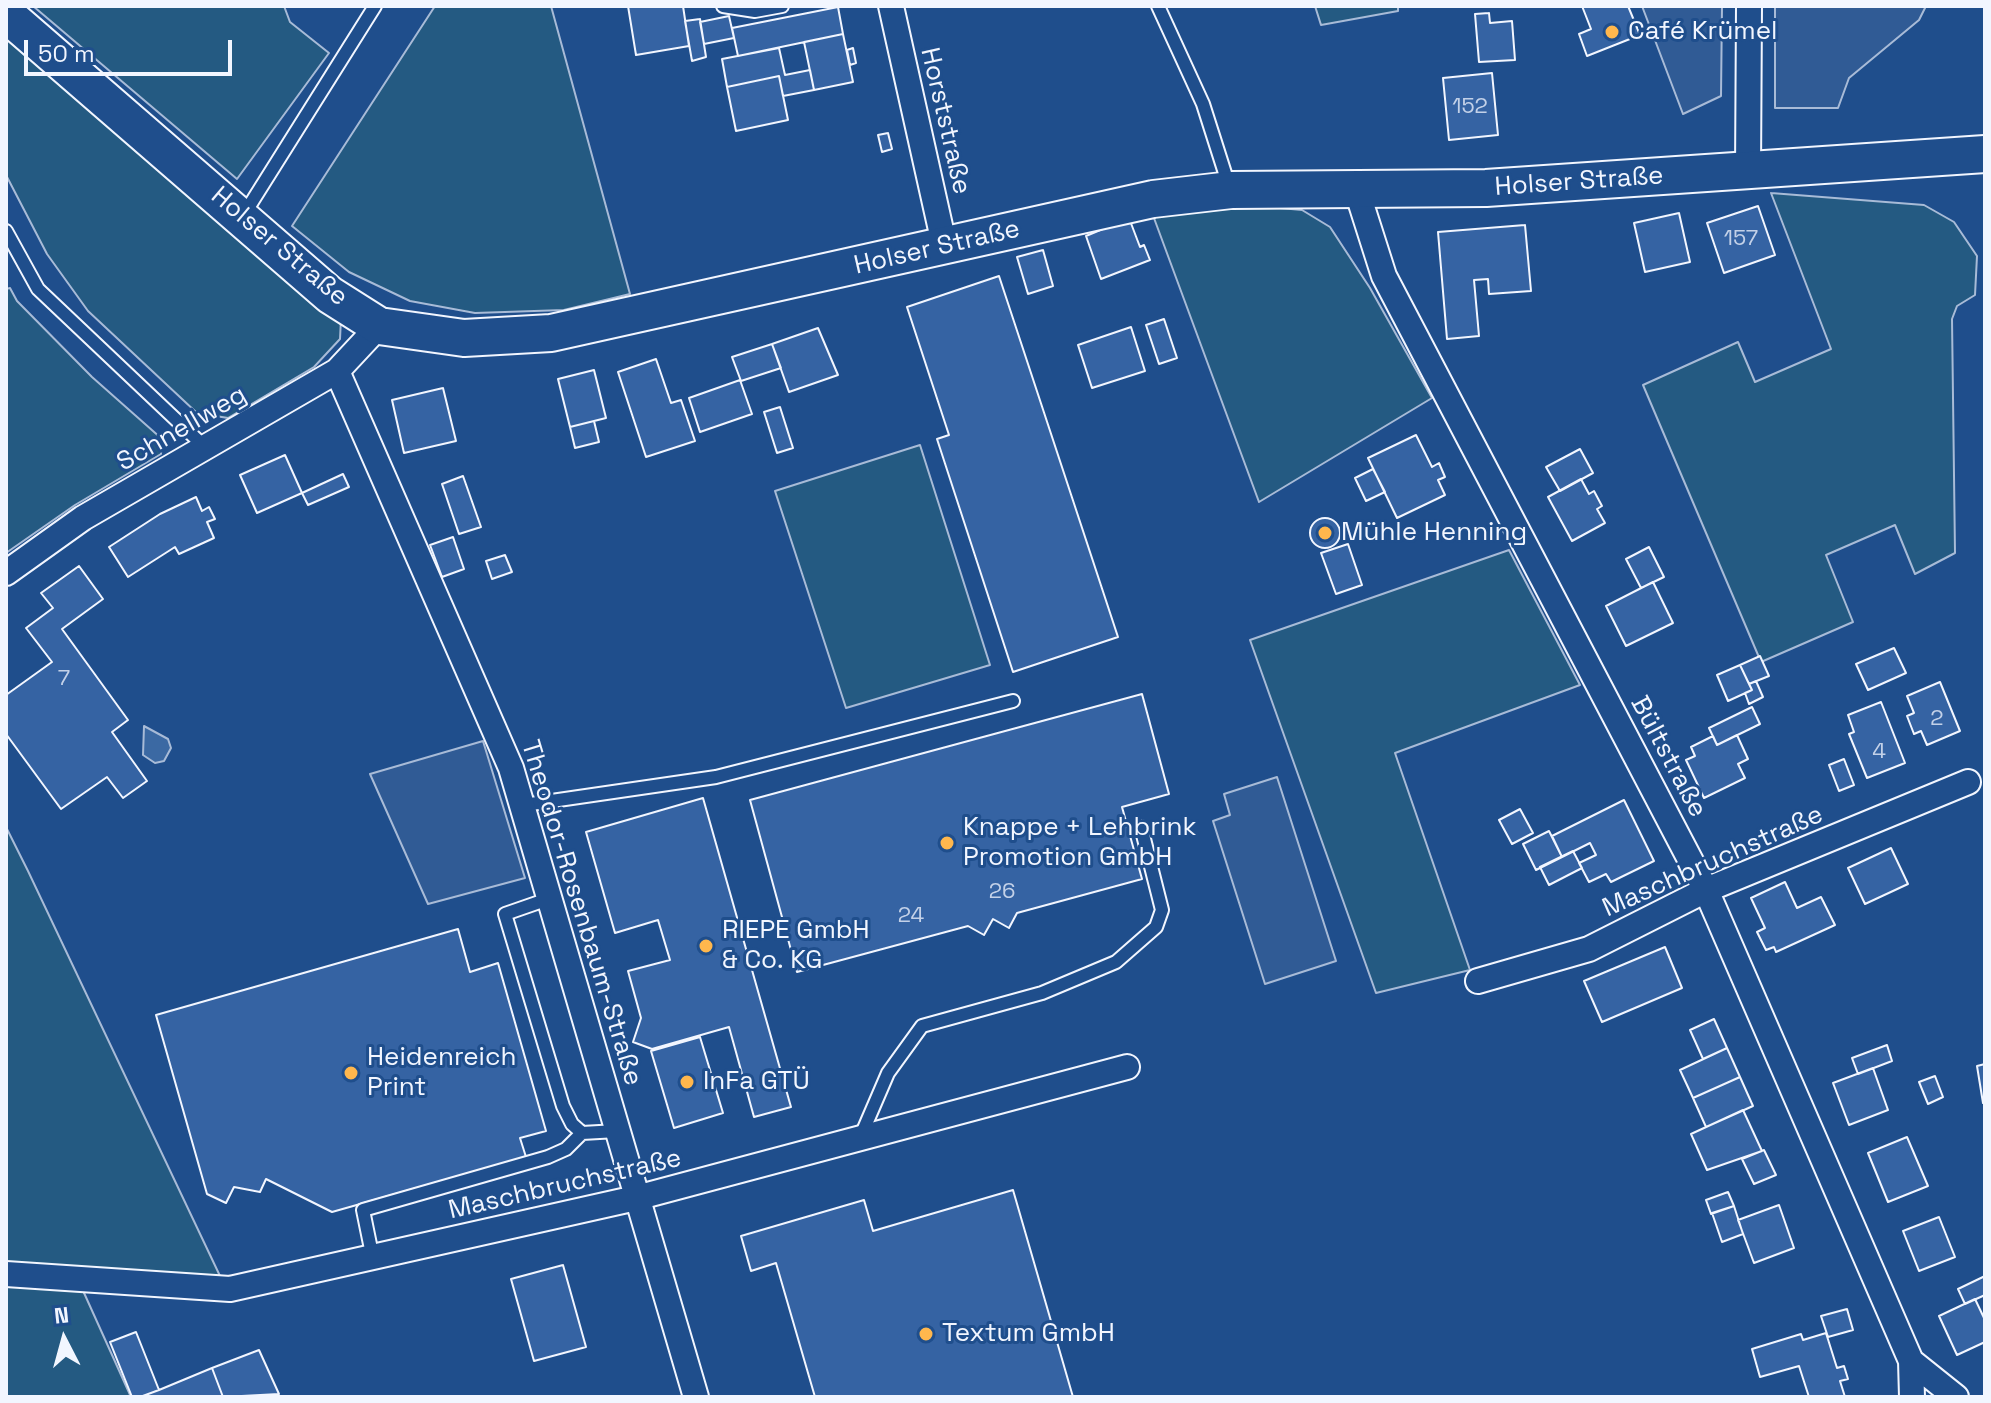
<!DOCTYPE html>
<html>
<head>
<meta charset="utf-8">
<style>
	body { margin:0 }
	#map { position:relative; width:1991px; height:1403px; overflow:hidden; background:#1f4e8c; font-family:"Space Grotesk",sans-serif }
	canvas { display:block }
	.frame { position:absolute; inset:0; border:8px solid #f2f6ff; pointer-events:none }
	.north { position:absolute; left:24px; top:1299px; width:80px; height:80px; -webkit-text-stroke:6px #1f4e8c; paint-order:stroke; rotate:354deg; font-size:22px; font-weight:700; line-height:32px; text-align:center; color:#f2f6ff }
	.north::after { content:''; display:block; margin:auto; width:28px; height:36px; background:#f2f6ff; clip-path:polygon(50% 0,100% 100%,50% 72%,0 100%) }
	.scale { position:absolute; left:24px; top:40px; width:208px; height:36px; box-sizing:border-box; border:4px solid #f2f6ff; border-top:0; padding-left:10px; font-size:24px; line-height:28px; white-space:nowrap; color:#f2f6ff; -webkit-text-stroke:6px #1f4e8c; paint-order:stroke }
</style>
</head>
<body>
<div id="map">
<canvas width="1991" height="1403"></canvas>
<div class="frame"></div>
<div class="north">N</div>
<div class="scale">50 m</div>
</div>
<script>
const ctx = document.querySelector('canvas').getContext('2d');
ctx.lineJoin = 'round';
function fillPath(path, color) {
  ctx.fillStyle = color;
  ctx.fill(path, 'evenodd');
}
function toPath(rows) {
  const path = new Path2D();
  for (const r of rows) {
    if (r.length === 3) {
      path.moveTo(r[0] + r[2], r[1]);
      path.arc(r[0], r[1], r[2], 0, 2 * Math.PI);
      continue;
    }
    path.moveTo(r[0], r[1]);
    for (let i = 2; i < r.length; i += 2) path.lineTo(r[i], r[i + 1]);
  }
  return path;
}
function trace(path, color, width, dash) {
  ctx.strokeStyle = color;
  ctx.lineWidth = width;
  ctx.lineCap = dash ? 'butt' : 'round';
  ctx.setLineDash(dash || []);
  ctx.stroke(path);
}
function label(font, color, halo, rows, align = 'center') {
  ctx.font = font + ' "Space Grotesk",sans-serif';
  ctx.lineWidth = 6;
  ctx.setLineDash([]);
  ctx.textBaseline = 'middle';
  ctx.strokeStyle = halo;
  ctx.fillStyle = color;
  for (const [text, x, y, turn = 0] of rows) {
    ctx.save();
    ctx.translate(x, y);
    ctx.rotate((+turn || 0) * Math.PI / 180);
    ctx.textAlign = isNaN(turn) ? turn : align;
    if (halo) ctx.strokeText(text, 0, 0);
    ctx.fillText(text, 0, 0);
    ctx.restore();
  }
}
const green = toPath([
	[33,6,284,6,290,22,329,53,237,179,33,6],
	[435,6,551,6,630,294,564,310,475,313,410,301,349,272,292,226,435,6],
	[1315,6,1398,6,1398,11,1321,25,1315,6],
	[6,38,341,318,340,339,314,367,228,418,197,413,88,311,47,254,6,175,6,38],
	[1771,193,1924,205,1954,222,1977,256,1975,295,1957,306,1952,319,1955,553,1915,574,1895,525,1826,555,1853,622,1761,662,1643,385,1738,342,1755,382,1831,349,1771,193],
	[1247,205,1302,210,1330,227,1370,288,1432,398,1259,502,1151,210,1247,205],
	[10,288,17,301,92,377,162,439,161,454,75,505,6,553,6,289,10,288],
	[920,445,990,665,846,708,775,491,920,445],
	[1509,550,1580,685,1395,753,1470,970,1376,993,1250,640,1509,550],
	[6,827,28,871,220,1276,6,1264,6,827],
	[6,1282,80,1284,131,1397,6,1397,6,1282]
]);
const parking = toPath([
	[1642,6,1722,6,1721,96,1683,114,1642,6],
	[1775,6,1926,6,1919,20,1849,78,1838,108,1775,108,1775,6],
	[483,741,525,878,428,904,370,774,483,741],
	[1277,777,1336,961,1265,984,1213,821,1230,815,1224,794,1277,777]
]);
const water = toPath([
	[144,726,168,739,171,748,164,761,155,763,143,755,144,726]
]);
const building = toPath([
	[628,6,683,6,689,46,636,55,628,6],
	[1582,6,1628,6,1640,35,1587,56,1579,34,1591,29,1582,6],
	[838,7,843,34,738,56,732,28,838,7],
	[1489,13,1490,23,1512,21,1515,60,1479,62,1475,14,1489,13],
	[729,16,734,38,704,44,700,22,729,16],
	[700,19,706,57,692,61,685,21,700,19],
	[843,34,853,82,814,90,804,42,843,34],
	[779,48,785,75,810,70,814,90,783,96,779,76,727,87,722,59,779,48],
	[853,48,856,63,850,65,847,50,853,48],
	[1492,73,1498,135,1449,140,1443,78,1492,73],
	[779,76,788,120,736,131,727,87,779,76],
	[888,133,892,149,882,152,878,135,888,133],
	[1758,206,1775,255,1724,273,1707,223,1758,206],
	[1679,213,1690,262,1645,272,1634,223,1679,213],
	[1129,218,1140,247,1144,245,1150,260,1101,279,1086,236,1129,218],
	[1525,225,1531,291,1489,294,1488,279,1474,280,1479,336,1447,339,1438,232,1525,225],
	[1043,250,1053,286,1028,294,1017,257,1043,250],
	[999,276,1118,637,1013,672,937,439,949,435,907,307,999,276],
	[1164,319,1177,358,1159,364,1146,325,1164,319],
	[1131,327,1145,371,1092,388,1078,345,1131,327],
	[818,328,838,375,789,392,772,344,818,328],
	[772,344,781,368,741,381,732,357,772,344],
	[656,359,671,403,681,400,695,441,646,457,618,372,656,359],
	[594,370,606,418,570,427,558,379,594,370],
	[740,380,752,414,700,432,689,398,740,380],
	[443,388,456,441,404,453,392,400,443,388],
	[780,407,793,448,777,453,764,412,780,407],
	[594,421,599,442,575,448,570,427,594,421],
	[1416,435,1432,467,1439,463,1445,477,1438,480,1445,495,1397,518,1368,458,1416,435],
	[1580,449,1593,473,1560,491,1546,467,1580,449],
	[285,455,302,493,257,513,240,475,285,455],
	[1373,469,1385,492,1366,501,1355,478,1373,469],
	[343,474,349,487,308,505,302,493,343,474],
	[463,476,481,527,459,534,442,484,463,476],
	[1581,479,1589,494,1594,491,1602,506,1597,509,1605,523,1572,541,1548,497,1581,479],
	[196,497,202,511,209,507,215,519,207,522,214,538,179,554,175,547,128,577,109,547,160,514,196,497],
	[1325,533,15],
	[453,537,464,569,442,577,430,545,453,537],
	[1348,544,1362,585,1336,594,1321,553,1348,544],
	[1649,547,1664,577,1641,588,1626,559,1649,547],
	[505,555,512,572,492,579,486,561,505,555],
	[79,566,103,599,62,629,128,720,112,732,147,781,123,798,107,777,61,809,6,734,6,695,52,662,26,628,53,608,41,593,79,566],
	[1653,582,1673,623,1626,646,1606,606,1653,582],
	[1894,648,1906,673,1868,690,1856,664,1894,648],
	[1760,656,1769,676,1749,684,1740,665,1760,656],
	[1740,665,1752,690,1728,701,1717,675,1740,665],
	[1756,681,1763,697,1749,704,1745,693,1752,690,1749,684,1756,681],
	[1940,682,1960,731,1927,745,1921,731,1914,734,1907,716,1914,713,1907,696,1940,682],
	[1142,694,1169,794,1122,807,1142,879,1017,913,1009,928,993,919,984,935,968,926,797,972,750,800,1142,694],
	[1881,702,1905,763,1867,778,1849,734,1854,732,1848,715,1881,702],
	[1752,707,1760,724,1717,745,1709,728,1752,707],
	[1737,735,1748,759,1738,764,1745,778,1704,798,1686,760,1695,756,1691,747,1713,736,1717,745,1737,735],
	[1844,759,1854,785,1839,791,1829,765,1844,759],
	[703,798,791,1107,754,1117,729,1027,652,1049,633,1042,641,1018,628,971,670,960,658,920,615,933,586,832,703,798],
	[1624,800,1654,861,1611,882,1606,874,1589,882,1579,863,1596,855,1590,843,1562,857,1552,836,1624,800],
	[1520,809,1533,833,1512,844,1499,820,1520,809],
	[1549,831,1562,857,1536,870,1523,844,1549,831],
	[1891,848,1908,884,1865,904,1848,868,1891,848],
	[1573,851,1582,868,1549,885,1540,867,1573,851],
	[1785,882,1797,908,1821,897,1835,925,1776,952,1774,947,1766,950,1757,932,1765,928,1751,898,1785,882],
	[458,929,470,972,498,963,546,1131,520,1138,526,1157,332,1212,266,1179,260,1192,234,1187,226,1203,207,1194,156,1015,458,929],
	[1665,947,1682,988,1602,1022,1584,981,1665,947],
	[1714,1019,1727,1048,1703,1059,1690,1030,1714,1019],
	[700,1037,723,1113,674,1128,651,1051,700,1037],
	[1887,1045,1892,1061,1858,1074,1852,1058,1887,1045],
	[1727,1048,1740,1077,1693,1098,1680,1070,1727,1048],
	[1985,1064,1985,1103,1983,1103,1977,1066,1985,1064],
	[1873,1068,1888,1110,1849,1125,1833,1083,1873,1068],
	[1935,1076,1943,1097,1928,1104,1919,1082,1935,1076],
	[1740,1077,1753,1106,1706,1127,1693,1098,1740,1077],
	[1743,1110,1762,1151,1707,1170,1691,1134,1743,1110],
	[1907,1137,1928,1186,1888,1202,1868,1153,1907,1137],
	[1764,1150,1776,1175,1754,1184,1742,1159,1764,1150],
	[1013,1190,1073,1397,815,1397,776,1263,751,1271,741,1236,864,1200,873,1231,1013,1190],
	[1728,1192,1734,1206,1711,1214,1706,1200,1728,1192],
	[1779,1205,1794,1248,1754,1263,1738,1220,1779,1205],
	[1734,1206,1743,1234,1722,1242,1712,1213,1734,1206],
	[1939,1217,1955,1257,1919,1271,1903,1231,1939,1217],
	[563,1265,586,1347,534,1361,511,1279,563,1265],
	[1985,1276,1985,1295,1965,1304,1958,1289,1985,1276],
	[1975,1299,1985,1320,1985,1342,1957,1355,1939,1316,1975,1299],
	[1847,1309,1853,1330,1828,1337,1821,1316,1847,1309],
	[136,1332,159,1390,140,1397,132,1397,110,1342,136,1332],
	[1826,1333,1837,1368,1844,1366,1848,1379,1840,1381,1845,1397,1809,1397,1799,1366,1760,1377,1752,1349,1801,1334,1803,1340,1826,1333],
	[259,1350,279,1394,223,1397,212,1368,259,1350],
	[212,1368,223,1397,140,1397,159,1390,212,1368]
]);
const lane = toPath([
	[723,6,755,11,782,6],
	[1158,6,1203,104,1230,189],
	[243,216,375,6],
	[6,231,38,289,207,449],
	[524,805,716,777,1013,701],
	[551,898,505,914,563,1106,572,1124,582,1133,617,1131],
	[860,1138,888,1073,922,1026,1042,993,1116,962,1156,927,1162,910,1141,827],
	[373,1259,363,1210,548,1157,566,1149,582,1133]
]);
const street = toPath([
	[891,6,945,248],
	[1748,172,1749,6],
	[1356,188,1384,276,1706,890,1911,1361,1912,1397],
	[337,371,511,768,696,1397],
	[6,573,83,518,337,371,379,326],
	[1478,981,1589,949,1706,890,1968,782],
	[6,1274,230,1289,636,1198,1127,1067],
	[1911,1361,1956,1397]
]);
const secondary = toPath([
	[6,14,330,295,379,326,464,338,551,333,1153,199,1231,190,1486,188,1985,154]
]);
const markers = [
	[1612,32,8,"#ffb74d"],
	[1325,533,8,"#ffb74d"],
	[947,843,8,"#ffb74d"],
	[706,946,8,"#ffb74d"],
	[351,1073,8,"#ffb74d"],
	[687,1082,8,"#ffb74d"],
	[926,1334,8,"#ffb74d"]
];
const numberNames = [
	["152",1470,107],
	["157",1741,239],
	["7",64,679],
	["2",1937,719],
	["4",1879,752],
	["26",1002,892],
	["24",911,916]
];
const poiNames = [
	["Café Krümel",1628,32],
	["Mühle Henning",1341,533],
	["Knappe + Lehbrink",963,828],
	["Promotion GmbH",963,858],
	["RIEPE GmbH",722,931],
	["& Co. KG",722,961],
	["Heidenreich",367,1058],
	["Print",367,1088],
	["InFa GTÜ",703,1082],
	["Textum GmbH",942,1334]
];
const streetNames = [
	["Horststraße",945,121,77],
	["Holser Straße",1579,182,-4],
	["Holser Straße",279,247,40],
	["Holser Straße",937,248,-13],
	["Schnellweg",182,429,-30],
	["Bültstraße",1668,757,62],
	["Maschbruchstraße",1713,862,-24],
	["Theodor-Rosenbaum-Straße",581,913,73],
	["Maschbruchstraße",565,1185,-13]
];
fillPath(green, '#245a82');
trace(green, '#a8bbd7', 2);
fillPath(parking, '#305b95');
trace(parking, '#a8bbd7', 2);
fillPath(water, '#3b69a3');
trace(water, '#a8bbd7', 2);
fillPath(building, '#3563a3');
trace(building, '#f2f6ff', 2);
trace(lane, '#f2f6ff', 16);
trace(street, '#f2f6ff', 28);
trace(secondary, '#f2f6ff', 40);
trace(lane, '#1f4e8c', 12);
trace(street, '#1f4e8c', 24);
trace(secondary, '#1f4e8c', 36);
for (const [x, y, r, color] of markers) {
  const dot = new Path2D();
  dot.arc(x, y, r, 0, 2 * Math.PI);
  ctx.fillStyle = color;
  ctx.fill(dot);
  trace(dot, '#1f4e8c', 3);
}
label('22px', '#c3d1e8', null, numberNames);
label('26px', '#f2f6ff', '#1f4e8c', poiNames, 'left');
label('26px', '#f2f6ff', '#1f4e8c', streetNames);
</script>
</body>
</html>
